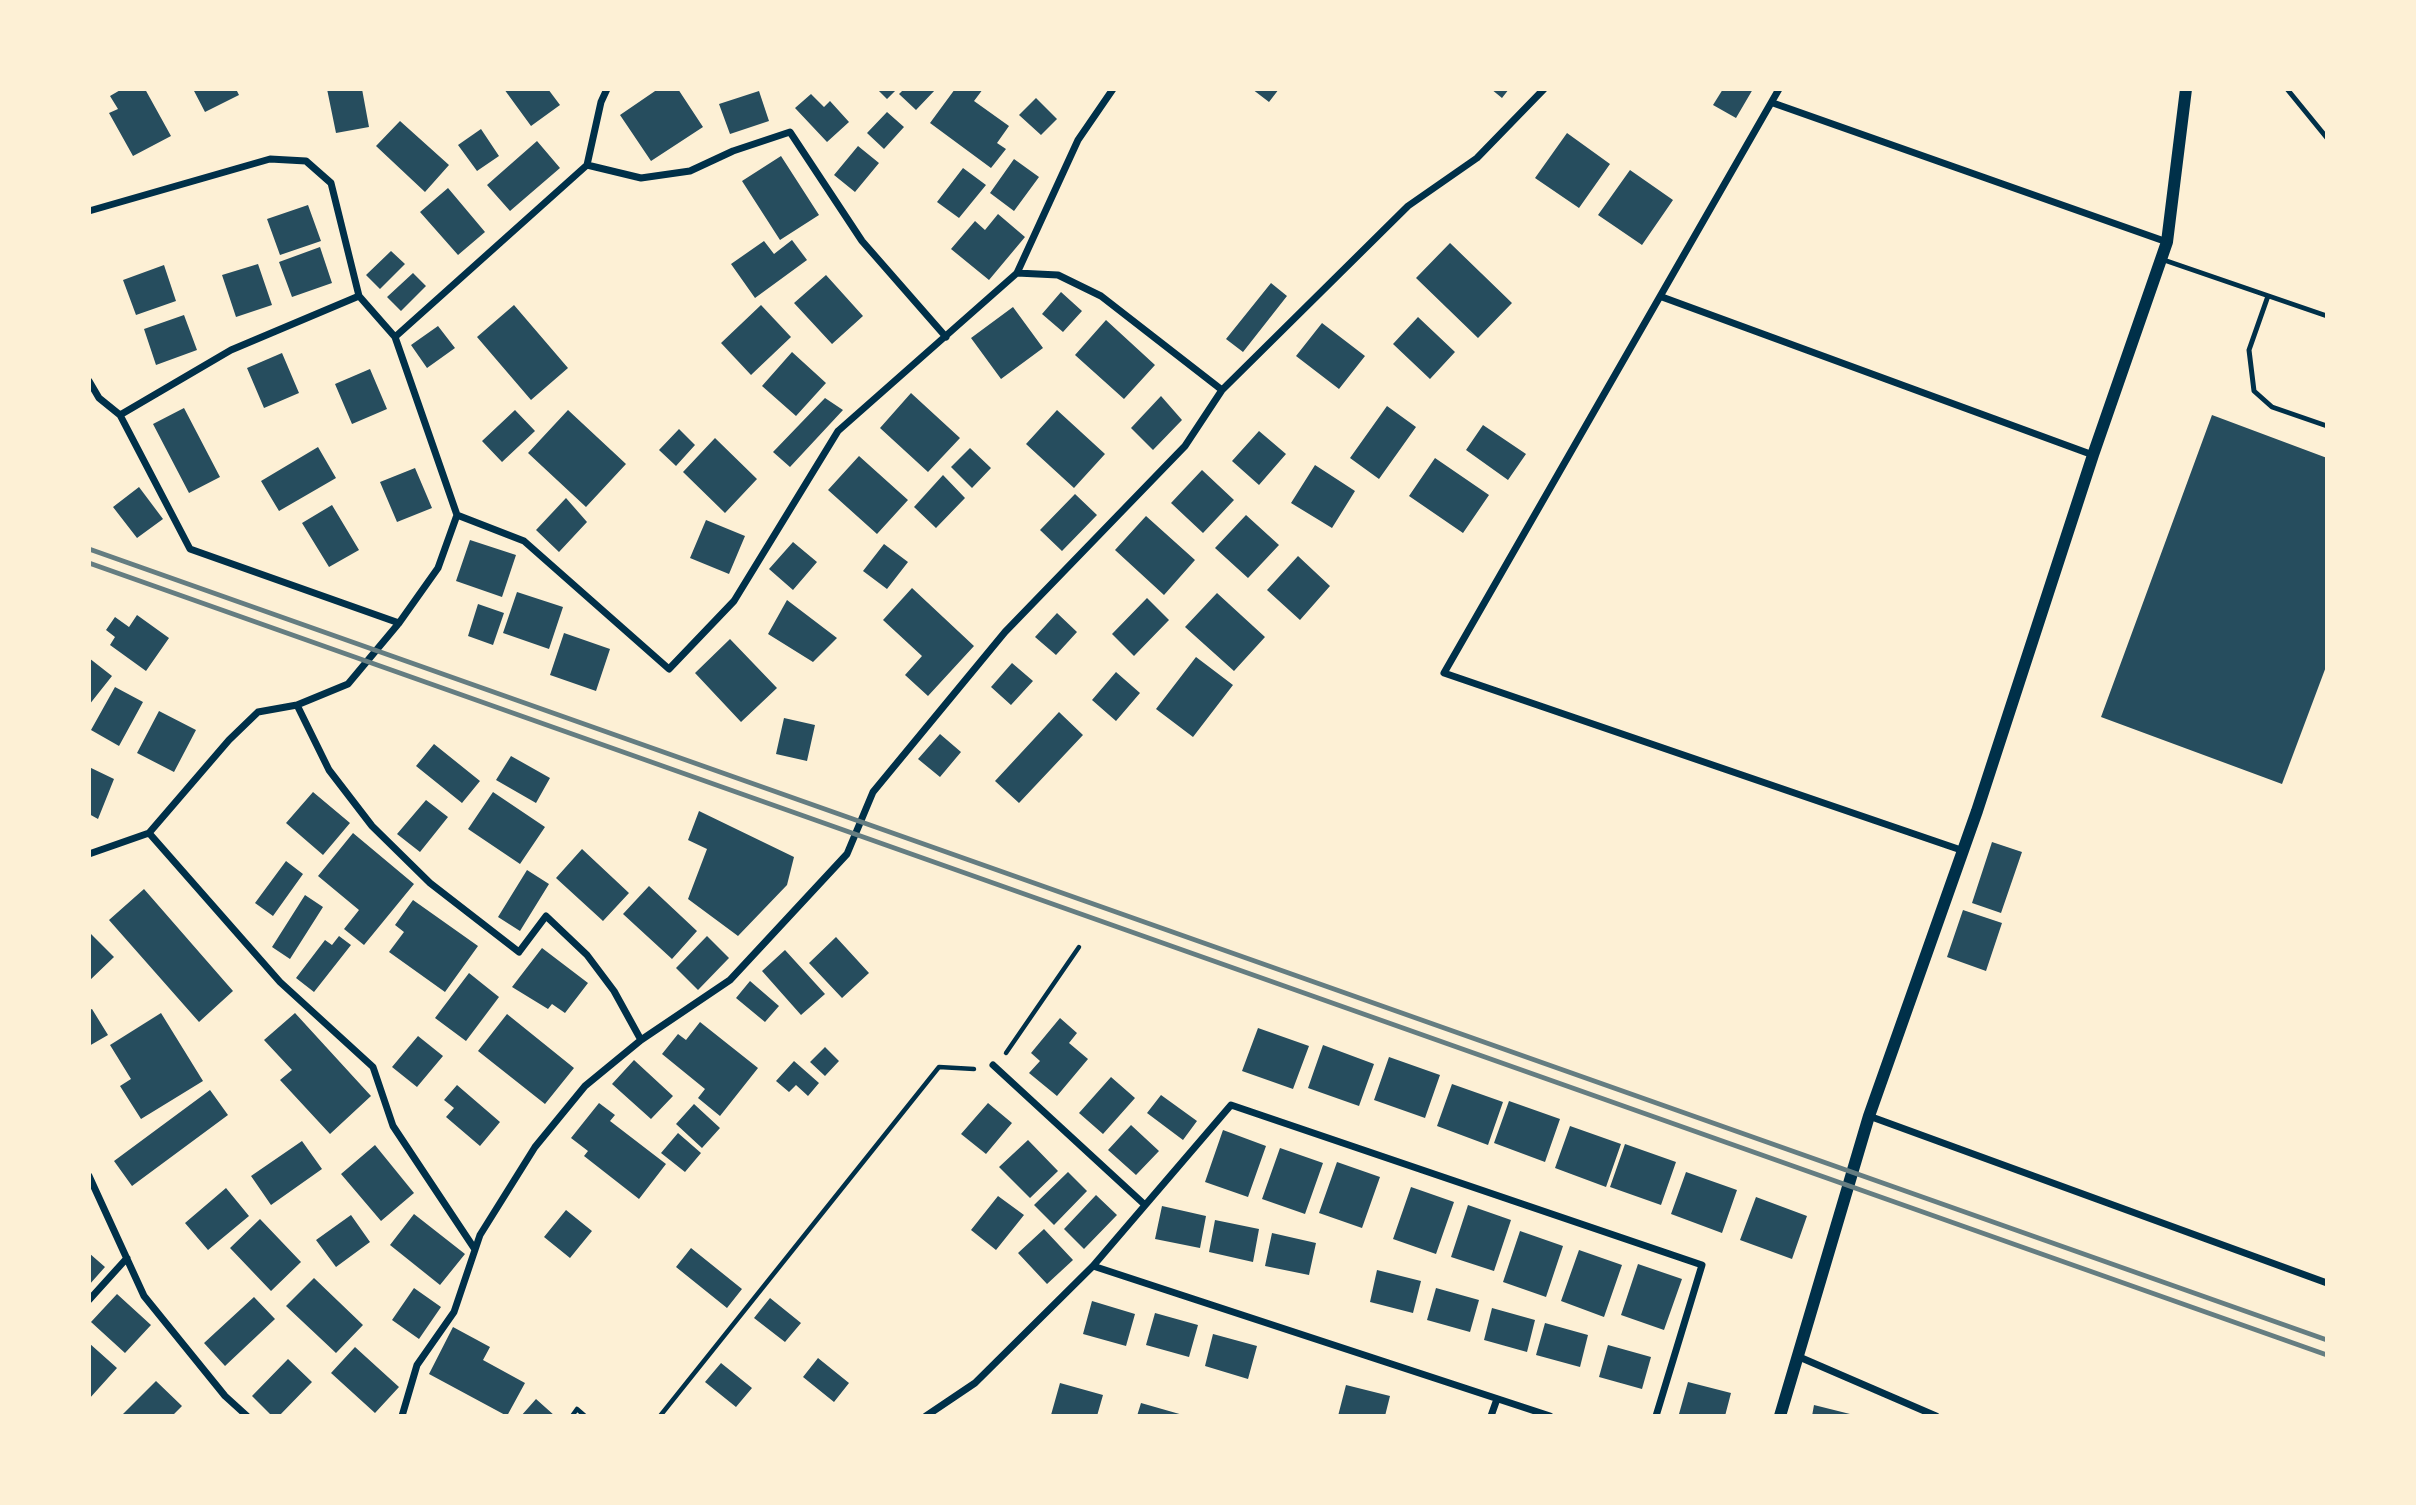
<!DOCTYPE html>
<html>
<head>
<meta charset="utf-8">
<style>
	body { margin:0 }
	#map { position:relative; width:2416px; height:1505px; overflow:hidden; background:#fdf0d5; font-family:"Playfair Display",serif }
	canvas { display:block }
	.frame { position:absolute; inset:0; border:91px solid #fdf0d5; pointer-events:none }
</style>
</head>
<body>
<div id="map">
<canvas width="2416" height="1505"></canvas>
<div class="frame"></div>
</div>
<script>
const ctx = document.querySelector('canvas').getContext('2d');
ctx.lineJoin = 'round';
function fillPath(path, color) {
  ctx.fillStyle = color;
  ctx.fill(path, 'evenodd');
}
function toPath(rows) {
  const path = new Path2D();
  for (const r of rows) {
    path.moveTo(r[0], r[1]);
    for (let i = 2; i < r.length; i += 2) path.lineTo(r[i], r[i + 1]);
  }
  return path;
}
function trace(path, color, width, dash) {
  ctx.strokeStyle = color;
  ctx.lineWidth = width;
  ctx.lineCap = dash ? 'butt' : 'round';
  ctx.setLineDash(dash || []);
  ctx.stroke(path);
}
const building = toPath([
	[122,89,145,89,171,136,133,156,109,113,118,109,110,96],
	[193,89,236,89,239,95,205,112],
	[327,89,362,89,369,127,336,133],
	[504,89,548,89,560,105,531,126],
	[658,89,678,89,703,127,651,161,620,115],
	[877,89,897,89,887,99],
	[904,89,936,89,916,110,899,94],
	[955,89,983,89,974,101,1009,126,997,143,1006,149,991,168,930,123],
	[1252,89,1279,89,1269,102],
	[1491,89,1509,89,1502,98],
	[1723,89,1753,89,1736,118,1713,105],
	[759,91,769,121,730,134,719,104],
	[811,94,824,107,830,101,849,122,827,142,795,108],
	[1036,98,1057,119,1041,135,1019,115],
	[887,112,904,127,884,149,867,133],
	[400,121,449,165,425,192,376,146],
	[481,129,499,156,477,171,458,145],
	[1567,133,1610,164,1579,208,1535,178],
	[537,141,560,168,510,211,487,185],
	[858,146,879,163,855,192,834,175],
	[781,156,819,215,780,240,742,181],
	[1014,159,1039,177,1014,211,990,193],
	[963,168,986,185,959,218,937,202],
	[1630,170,1673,200,1642,245,1598,215],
	[448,188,485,232,458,255,420,212],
	[308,205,321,241,280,255,267,219],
	[998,214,1025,237,989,280,951,249,975,221,985,230],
	[792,240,807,260,755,298,731,264,764,241,774,254],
	[1450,243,1512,303,1478,338,1416,278],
	[320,247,332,283,292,297,279,262],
	[391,251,405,264,380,289,366,275],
	[258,264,272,305,236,317,222,275],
	[164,265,176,301,136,315,123,280],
	[413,273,426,286,401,311,387,297],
	[826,275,863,316,832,344,794,303],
	[1271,283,1287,296,1243,352,1226,339],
	[1061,292,1082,311,1063,332,1042,314],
	[514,305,568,368,531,400,477,337],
	[761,305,791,337,751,375,721,343],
	[1013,307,1043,348,1001,379,971,338],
	[184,315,197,350,156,365,144,329],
	[1418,317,1455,352,1430,379,1393,344],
	[1106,320,1155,365,1124,399,1075,355],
	[1322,323,1365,356,1339,389,1296,356],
	[438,326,455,348,427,368,411,345],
	[792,352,826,383,796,416,762,386],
	[282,353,299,393,264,408,247,368],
	[370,369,387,409,352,424,335,384],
	[911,393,960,438,928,472,880,428],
	[1161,396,1182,420,1153,450,1131,428],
	[825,398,843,410,790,467,773,452],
	[1387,406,1416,427,1379,479,1350,458],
	[184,408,220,477,189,493,153,424],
	[515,410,535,431,502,462,482,441],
	[568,410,626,464,586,507,528,453],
	[1057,410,1105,454,1074,488,1026,444],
	[2212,415,2327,458,2327,664,2282,784,2101,717],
	[1483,425,1526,454,1508,480,1466,450],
	[679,429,695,445,676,466,659,450],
	[1259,431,1286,454,1259,485,1232,461],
	[715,438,757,479,725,513,683,472],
	[318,447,336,478,279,511,261,481],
	[970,448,991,468,972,488,951,467],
	[859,456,908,500,877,534,828,490],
	[1435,458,1489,495,1463,533,1409,496],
	[1315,465,1355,491,1332,528,1291,503],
	[415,468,432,508,397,522,380,482],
	[1202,470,1234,500,1203,533,1171,503],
	[943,475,965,498,936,528,914,507],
	[139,487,163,519,137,538,113,507],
	[1075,494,1097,515,1062,551,1040,530],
	[566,498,587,522,559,552,536,530],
	[332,505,359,550,329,567,302,523],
	[1246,515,1279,545,1248,578,1215,548],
	[1146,516,1195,560,1164,595,1115,550],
	[706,520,745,536,729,574,690,558],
	[470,540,516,555,502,597,456,581],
	[793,542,817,562,793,590,769,569],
	[884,544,908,562,887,589,863,571],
	[1298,556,1330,586,1300,620,1267,590],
	[912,588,974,646,928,696,905,675,922,656,883,620],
	[517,592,563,607,549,649,503,633],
	[1217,593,1265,637,1234,671,1185,627],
	[1147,598,1169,620,1134,656,1112,634],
	[787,600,837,638,813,662,768,634],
	[478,604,504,613,493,645,468,636],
	[1057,613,1077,632,1056,655,1035,637],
	[137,615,169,638,146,671,110,645,115,637,106,630,115,617,129,627],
	[564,633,610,649,596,691,550,675],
	[730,639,777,688,741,722,695,673],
	[1196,657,1233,685,1193,737,1156,709],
	[89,658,112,676,89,705],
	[1012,663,1033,681,1011,705,991,687],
	[1116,672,1140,693,1116,721,1092,700],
	[115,687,143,702,119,746,91,730],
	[159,711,196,730,174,772,137,753],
	[1059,712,1083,735,1019,803,995,781],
	[784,718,815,725,807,761,776,754],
	[940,734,961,752,940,777,918,759],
	[434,744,480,781,462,803,416,766],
	[511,756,550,778,536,803,496,780],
	[89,767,114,779,98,819,89,814],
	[313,792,350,823,323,855,286,823],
	[493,792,545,827,520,864,468,829],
	[426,800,448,817,420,852,397,834],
	[699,811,794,857,787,885,738,936,688,899,707,849,688,840],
	[353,833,414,884,364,945,344,929,359,910,318,876],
	[1992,842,2022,852,2001,913,1972,903],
	[582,849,629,893,603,921,556,878],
	[286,861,303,874,273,916,255,903],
	[527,870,549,884,520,931,498,917],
	[649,886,697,931,672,959,623,914],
	[144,889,233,991,199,1022,109,920],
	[305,895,323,907,290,959,272,947],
	[413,900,478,946,445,992,389,952,404,932,395,925],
	[1963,910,2002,923,1986,971,1947,957],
	[89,932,114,957,89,981],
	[339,936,351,945,314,992,296,978,325,940,332,945],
	[707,936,729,958,698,990,676,968],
	[836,937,869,973,842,998,809,963],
	[542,948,588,983,565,1013,552,1004,548,1009,512,987],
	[785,950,825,994,801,1015,762,971],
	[469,973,499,997,466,1041,435,1018],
	[750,981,779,1006,765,1022,736,998],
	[92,1009,108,1035,89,1046,89,1010],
	[161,1013,203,1081,141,1119,120,1086,131,1079,110,1045],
	[295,1013,371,1096,330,1134,280,1080,292,1070,264,1040],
	[507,1014,574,1068,545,1104,478,1051],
	[1060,1018,1077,1033,1069,1043,1088,1059,1057,1096,1029,1073,1040,1061,1031,1053],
	[700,1022,758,1068,720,1116,698,1098,705,1089,662,1054,678,1034,686,1040],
	[1258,1028,1309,1046,1293,1089,1242,1071],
	[418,1036,443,1056,417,1087,392,1067],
	[1323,1045,1374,1064,1359,1106,1308,1088],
	[825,1047,839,1061,825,1076,810,1062],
	[1389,1057,1440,1075,1425,1118,1374,1100],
	[634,1060,673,1096,651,1119,612,1084],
	[794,1061,819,1083,808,1096,796,1085,789,1092,776,1081],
	[1111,1077,1135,1098,1103,1134,1079,1113],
	[1452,1084,1503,1102,1488,1145,1437,1126],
	[457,1085,500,1122,480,1146,446,1117,454,1108,444,1100],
	[210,1090,228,1115,132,1186,114,1161],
	[1161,1095,1197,1121,1183,1140,1147,1113],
	[1509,1101,1560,1119,1545,1162,1494,1143],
	[599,1103,615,1115,610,1121,666,1164,639,1199,584,1156,588,1151,571,1138],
	[988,1103,1012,1123,986,1154,961,1134],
	[694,1104,720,1128,702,1148,676,1124],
	[1131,1125,1159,1151,1136,1175,1108,1150],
	[1570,1126,1621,1144,1606,1187,1555,1168],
	[1223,1130,1266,1146,1248,1197,1205,1182],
	[678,1133,701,1153,685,1172,661,1153],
	[1028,1140,1058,1171,1030,1198,999,1167],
	[302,1141,322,1169,271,1205,251,1176],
	[1625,1144,1676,1162,1661,1205,1610,1187],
	[375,1145,414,1193,381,1221,341,1174],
	[1280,1148,1323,1163,1305,1214,1262,1199],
	[1337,1162,1380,1177,1362,1228,1319,1213],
	[1068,1172,1087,1191,1054,1225,1034,1205],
	[1686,1172,1737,1190,1722,1233,1671,1214],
	[1411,1187,1454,1202,1436,1254,1393,1239],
	[226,1188,249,1216,208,1250,185,1223],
	[1096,1195,1117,1215,1084,1249,1064,1229],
	[998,1196,1024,1215,996,1250,971,1230],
	[1756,1197,1807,1216,1792,1259,1740,1240],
	[1468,1205,1511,1220,1494,1271,1451,1257],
	[1162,1206,1206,1216,1200,1248,1155,1239],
	[566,1210,592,1231,570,1258,544,1237],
	[414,1214,465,1254,440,1285,390,1245],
	[351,1215,370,1242,336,1267,316,1240],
	[260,1219,301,1262,271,1291,230,1248],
	[1215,1220,1259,1229,1253,1262,1209,1252],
	[1044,1229,1073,1260,1047,1284,1018,1253],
	[1520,1231,1563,1246,1546,1297,1503,1282],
	[1272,1233,1316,1243,1309,1275,1265,1266],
	[691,1248,742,1289,727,1308,676,1267],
	[1579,1250,1622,1265,1604,1317,1561,1301],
	[89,1253,105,1267,89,1285],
	[1638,1264,1682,1279,1664,1330,1621,1315],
	[1377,1270,1421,1281,1413,1313,1370,1302],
	[314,1278,363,1325,336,1353,286,1306],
	[414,1288,441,1307,419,1339,392,1320],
	[1436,1288,1479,1300,1470,1332,1427,1320],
	[117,1294,151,1325,125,1353,91,1322],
	[254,1297,275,1319,225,1366,204,1343],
	[770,1298,801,1323,785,1342,754,1318],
	[1092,1301,1135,1314,1126,1346,1083,1334],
	[1492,1308,1535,1320,1527,1352,1484,1340],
	[1155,1313,1198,1325,1189,1357,1146,1345],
	[1545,1323,1588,1335,1580,1367,1536,1355],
	[453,1327,490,1347,483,1360,525,1383,507,1416,429,1374],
	[1213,1334,1257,1346,1248,1379,1205,1366],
	[89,1343,117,1368,89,1399],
	[1608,1345,1651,1357,1642,1389,1599,1377],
	[355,1347,399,1387,375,1413,331,1373],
	[818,1358,849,1383,834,1402,803,1377],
	[288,1359,312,1382,279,1416,272,1416,252,1396],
	[721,1363,752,1388,736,1407,705,1382],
	[156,1381,182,1406,172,1416,121,1416],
	[1688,1382,1731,1393,1725,1416,1679,1414],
	[1060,1383,1103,1395,1097,1416,1051,1415],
	[1346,1385,1390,1396,1385,1416,1338,1416],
	[536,1399,555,1416,521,1416],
	[1141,1403,1183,1415,1183,1416,1137,1416],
	[1814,1405,1854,1415,1854,1416,1812,1416]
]);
const path = toPath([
	[1006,1053,1079,947],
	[572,1416,577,1409,585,1416],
	[660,1416,939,1067,974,1069]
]);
const service = toPath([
	[2287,89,2327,138],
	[2161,259,2327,316],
	[2268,296,2249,350,2254,391,2272,407,2327,426]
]);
const minor = toPath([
	[1779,89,1444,673,1961,850],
	[1773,103,2167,242],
	[587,165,641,178,690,171,733,151,790,132,862,241,946,337],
	[89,211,270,159,306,161,331,183,359,296,395,337],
	[1017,273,1058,275,1101,296,1222,390],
	[1662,297,2093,455],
	[89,381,99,398,120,415,190,549,399,623],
	[120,415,231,350,359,296],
	[457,515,524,541,669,669,734,601,838,431,1017,273,1078,140,1113,89],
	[297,705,329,770,372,826,430,883,519,952,546,916,587,955,614,991,641,1040],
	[149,833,280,982,373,1067,393,1126,474,1248],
	[89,854,149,833,229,740,258,712,297,705,348,684,399,623,438,568,457,515,395,337,587,165,601,102,607,89],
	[993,1065,1145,1205],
	[1869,1116,2327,1283],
	[89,1176,144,1296,225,1396,247,1416],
	[1093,1266,1231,1105,1702,1265,1656,1416],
	[89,1300,127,1258],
	[1797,1356,1936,1416],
	[402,1416,417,1365,454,1312,480,1235,535,1147,585,1086,641,1040,730,980,847,854,873,792,1005,632,1185,446,1222,390,1408,206,1477,158,1544,89],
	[926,1416,975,1383,1093,1266,1550,1416],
	[1491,1416,1497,1399]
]);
const tertiary = toPath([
	[1780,1416,1869,1116,1977,811,2093,455,2167,242,2186,89]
]);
const rail = toPath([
	[89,549,2327,1340],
	[89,563,2327,1355]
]);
fillPath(building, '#264d5e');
trace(path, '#003049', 4.5);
trace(service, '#003049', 5);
trace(minor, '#003049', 7);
trace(tertiary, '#003049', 12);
trace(rail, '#657d81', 5);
</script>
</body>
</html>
